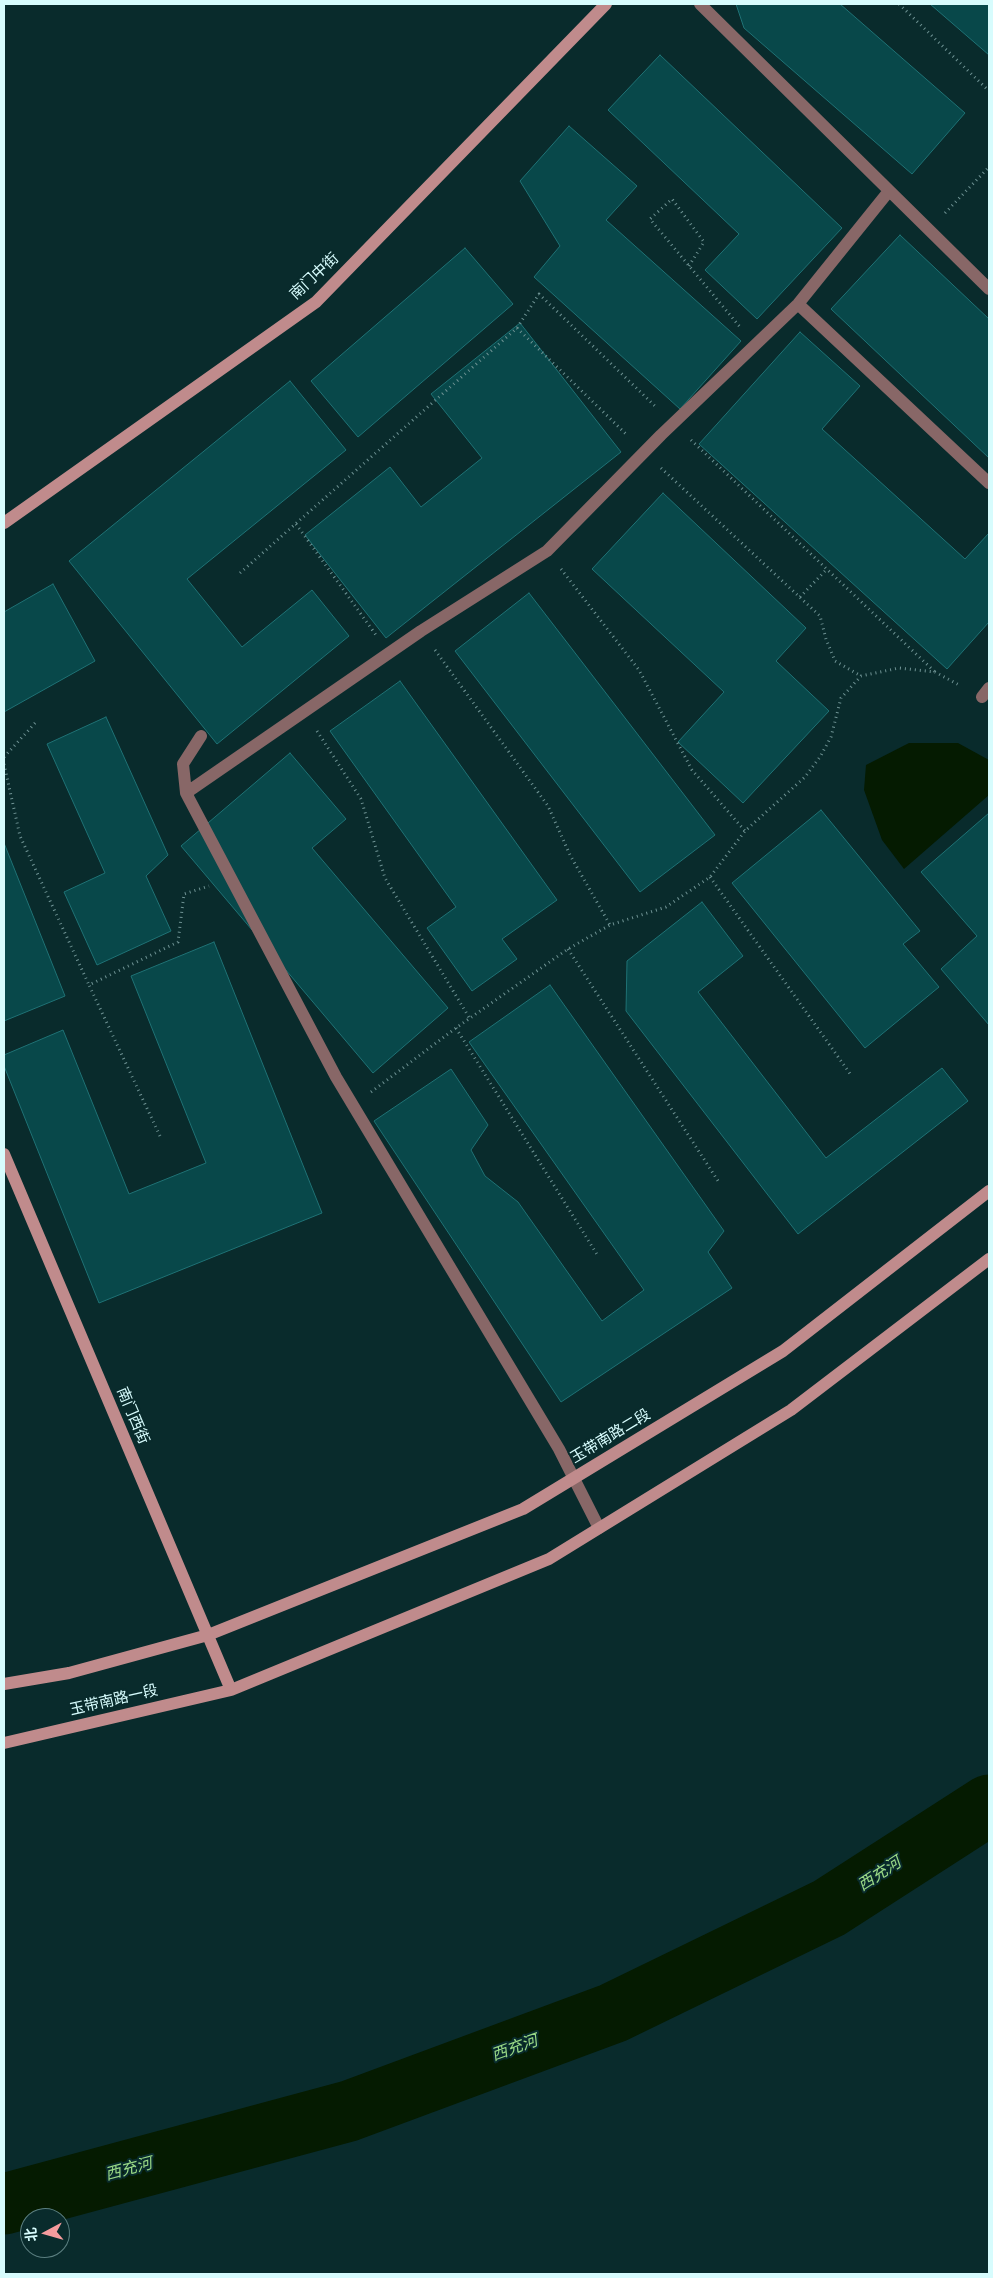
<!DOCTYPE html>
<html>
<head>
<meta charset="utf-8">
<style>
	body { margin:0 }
	#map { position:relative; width:993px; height:2278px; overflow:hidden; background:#092b2c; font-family:Jost,"Noto Sans SC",sans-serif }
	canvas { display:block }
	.frame { position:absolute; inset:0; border:5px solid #d7fcfd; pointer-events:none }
	.north { position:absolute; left:20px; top:2208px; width:50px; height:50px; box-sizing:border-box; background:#092b2c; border:1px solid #5b7f80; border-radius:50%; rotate:264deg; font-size:14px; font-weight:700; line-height:20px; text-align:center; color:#d7fcfd }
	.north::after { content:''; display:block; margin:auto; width:18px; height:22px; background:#f59b9d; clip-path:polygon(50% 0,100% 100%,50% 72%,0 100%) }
</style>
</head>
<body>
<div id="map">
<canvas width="993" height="2278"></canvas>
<div class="frame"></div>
<div class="north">北</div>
</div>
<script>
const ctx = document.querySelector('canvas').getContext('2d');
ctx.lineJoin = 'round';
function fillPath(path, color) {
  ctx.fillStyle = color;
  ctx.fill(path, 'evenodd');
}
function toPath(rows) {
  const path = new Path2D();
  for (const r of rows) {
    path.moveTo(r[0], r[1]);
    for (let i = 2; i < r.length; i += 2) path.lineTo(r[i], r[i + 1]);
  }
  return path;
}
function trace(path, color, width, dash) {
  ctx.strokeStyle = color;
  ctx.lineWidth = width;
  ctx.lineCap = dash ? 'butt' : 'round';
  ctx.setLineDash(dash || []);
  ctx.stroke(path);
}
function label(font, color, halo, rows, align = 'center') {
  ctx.font = font + ' Jost,"Noto Sans SC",sans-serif';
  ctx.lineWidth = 4;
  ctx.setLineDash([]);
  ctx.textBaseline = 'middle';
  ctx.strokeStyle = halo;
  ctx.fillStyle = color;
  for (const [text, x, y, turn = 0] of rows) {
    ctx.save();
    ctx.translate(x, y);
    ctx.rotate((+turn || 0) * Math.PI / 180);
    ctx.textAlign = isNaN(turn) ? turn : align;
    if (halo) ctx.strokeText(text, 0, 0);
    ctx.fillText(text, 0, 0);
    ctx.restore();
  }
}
const water = toPath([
	[909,743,958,743,989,760,989,795,904,869,882,840,864,790,866,765]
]);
const river = toPath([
	[4,2204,349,2111,613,2013,829,1908,989,1805]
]);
const building = toPath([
	[736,4,840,4,965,113,912,174,744,28,736,4],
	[930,4,989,4,989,55,930,4],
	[660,55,842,228,757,319,705,270,739,234,608,110,660,55],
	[569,126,637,186,606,220,741,341,680,409,534,277,560,246,520,181,569,126],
	[900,235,989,319,989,458,831,309,900,235],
	[465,248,513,304,358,437,311,381,465,248],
	[520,323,621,452,386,638,305,535,390,467,421,507,482,458,431,394,520,323],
	[800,332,860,386,822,429,965,559,989,533,989,622,947,669,699,444,800,332],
	[290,381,346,450,187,579,242,647,312,590,349,636,217,744,69,561,290,381],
	[663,493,806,628,776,661,829,711,743,803,678,742,724,692,592,569,663,493],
	[53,584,95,661,4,712,4,612,53,584],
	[529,593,715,835,640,892,455,651,529,593],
	[400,681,557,900,502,939,517,959,472,991,427,928,456,907,330,731,400,681],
	[106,717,168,855,146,876,171,931,97,965,64,892,105,873,47,744,106,717],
	[290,753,346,819,312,848,448,1008,373,1073,181,846,290,753],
	[821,810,920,931,903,944,939,987,865,1048,732,883,821,810],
	[989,813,989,1025,941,969,977,936,921,872,989,813],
	[4,843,65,996,4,1021,4,843],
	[702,902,743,956,698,992,826,1158,942,1068,968,1101,798,1234,626,1011,627,961,702,902],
	[214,942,322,1213,99,1303,4,1066,4,1055,63,1030,129,1194,206,1163,131,976,214,942],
	[550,985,724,1231,708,1252,732,1288,561,1402,374,1121,451,1069,488,1125,471,1150,485,1176,518,1202,602,1321,644,1290,469,1042,550,985]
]);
const path = toPath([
	[899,4,989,91],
	[945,213,989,167],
	[689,266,704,242,672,199,650,219,740,327],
	[517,328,628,436],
	[691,440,935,672],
	[661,468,820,616,826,639,835,661,861,676],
	[296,524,376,635],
	[561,569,639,670,692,770,745,831],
	[240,573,517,328,539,294,657,408],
	[800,597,827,569],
	[435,650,548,806,570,855,610,925],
	[317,731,361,799,385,878,470,1019],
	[4,757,37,721],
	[4,764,20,836,89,985],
	[710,877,851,1075],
	[568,949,720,1184],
	[456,1028,598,1256],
	[371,1092,456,1028,568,949,610,925,666,907,710,877,745,831,805,777,820,757,831,737,841,698,861,676,899,668,935,672,961,686],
	[160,1136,89,985,178,942,184,894,209,886]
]);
const street = toPath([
	[700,4,989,289],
	[798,304,989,483],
	[982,697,989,688],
	[201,736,183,764,186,793,336,1077,559,1449,599,1528],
	[186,793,421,631,547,551,661,435,798,304,889,191]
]);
const secondary = toPath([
	[4,523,316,302,606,4],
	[4,1154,231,1690],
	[4,1684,69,1673,208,1635,523,1509,783,1351,989,1191],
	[4,1743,231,1690,549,1559,791,1410,989,1259]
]);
const streetNames = [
	["南门中街",315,277,-43],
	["南门西街",132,1416,67],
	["玉带南路二段",611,1437,-31],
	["玉带南路一段",114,1701,-13]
];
const waterNames = [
	["西充河",880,1875,-33],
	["西充河",515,2049,-20],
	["西充河",129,2170,-15]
];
fillPath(water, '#051b01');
trace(river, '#051b01', 61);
fillPath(building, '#08484a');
trace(building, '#1f7275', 1);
trace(path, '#6f9394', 3, [1, 4]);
trace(street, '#886767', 12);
trace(secondary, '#c08b8c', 12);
label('15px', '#d7fcfd', '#092b2c', streetNames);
label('italic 16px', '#9ad986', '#092b2c', waterNames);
</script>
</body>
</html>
